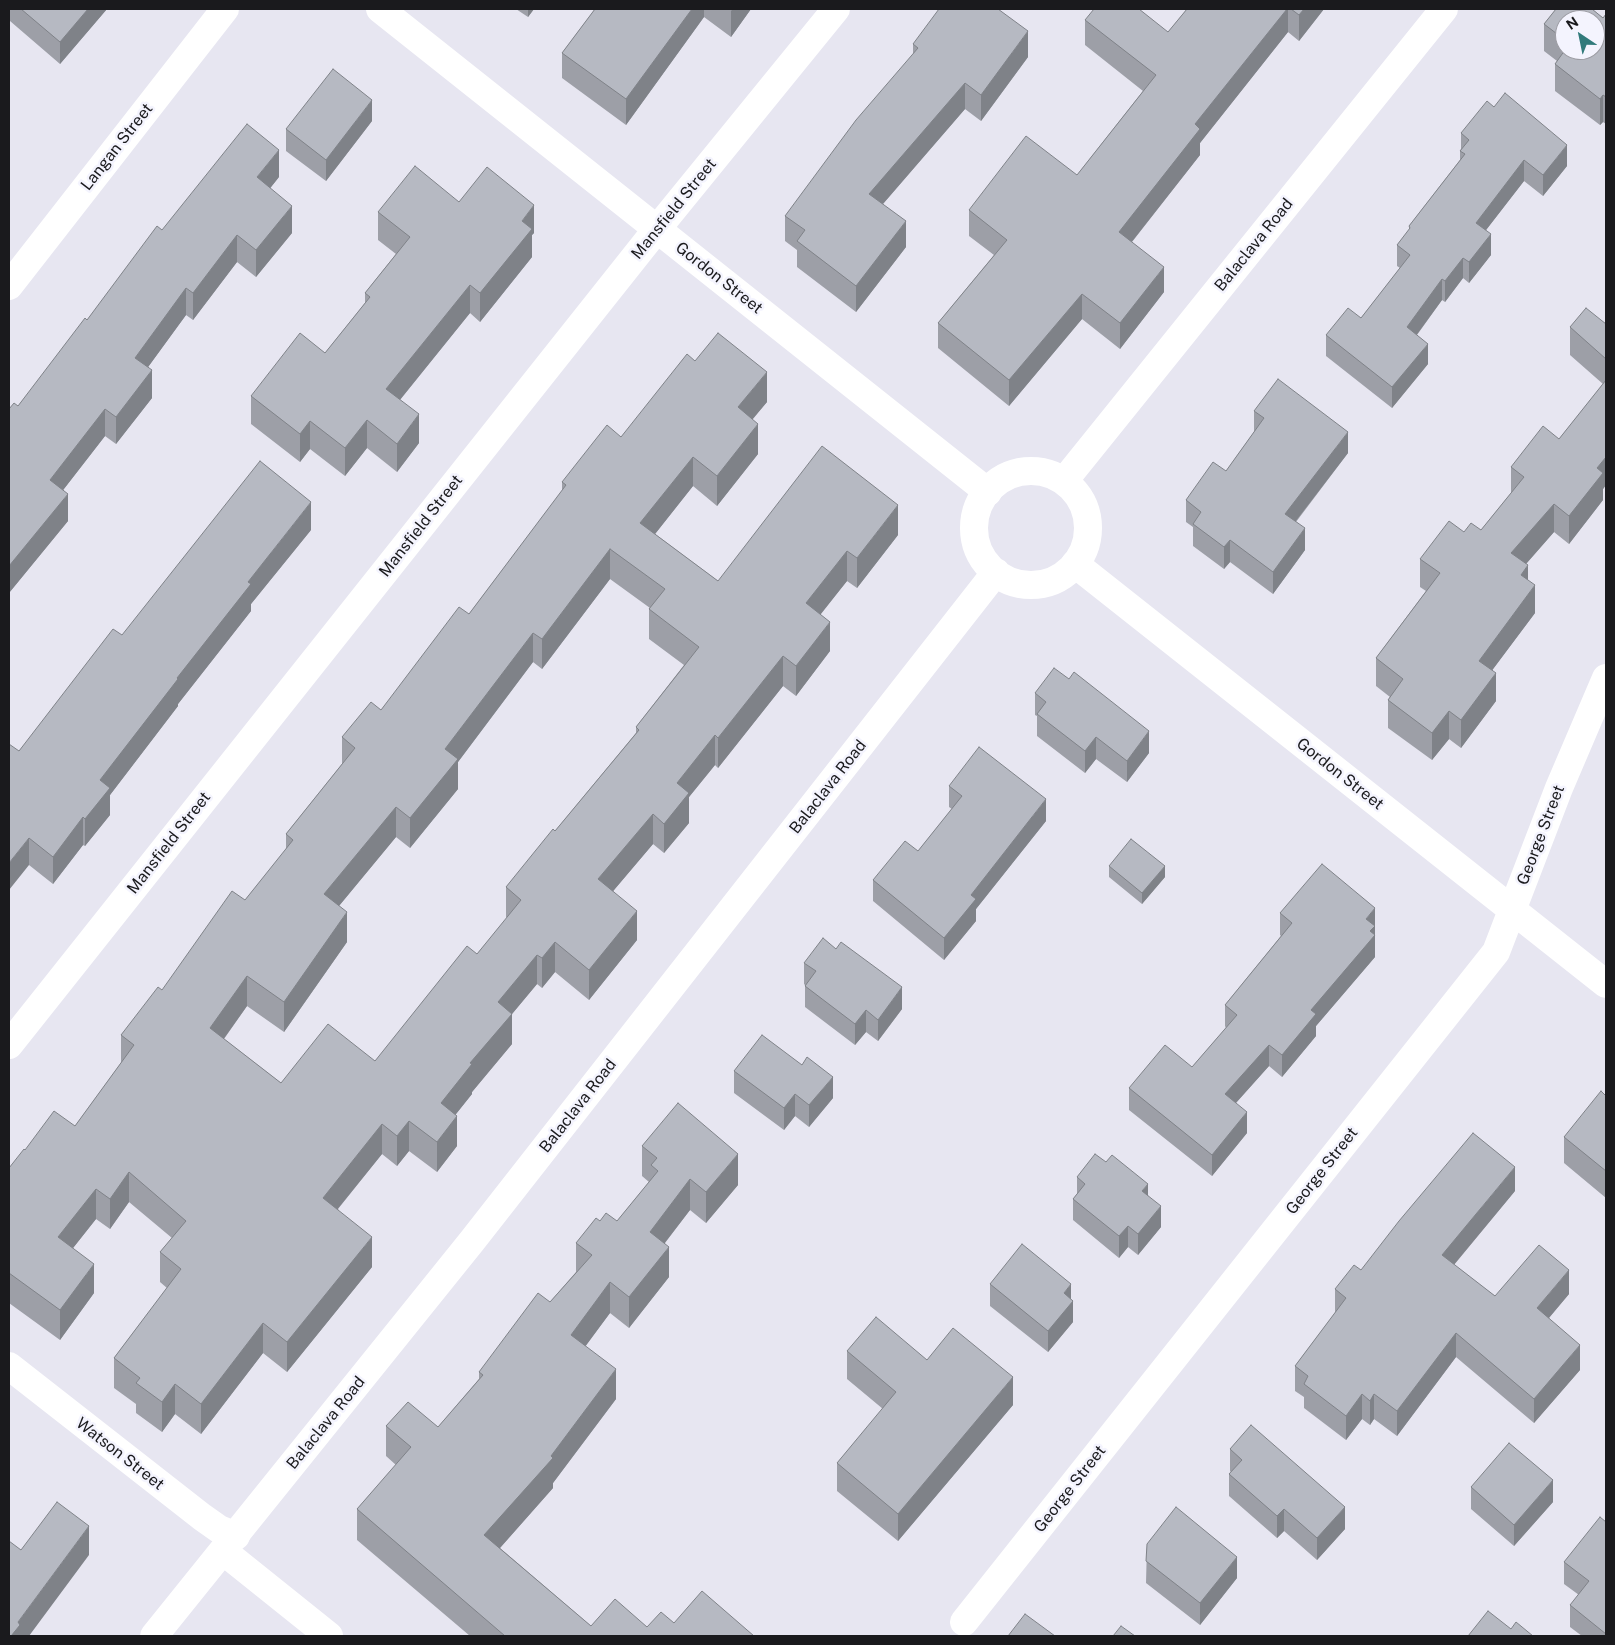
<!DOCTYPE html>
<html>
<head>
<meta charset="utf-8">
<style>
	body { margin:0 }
	#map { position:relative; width:1615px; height:1645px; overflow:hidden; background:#e7e6f1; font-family:"Public Sans",sans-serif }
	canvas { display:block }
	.frame { position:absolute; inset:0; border:10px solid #1a1a1d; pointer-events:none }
	.north { position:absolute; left:1555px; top:10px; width:50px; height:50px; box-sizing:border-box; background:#f4f4fe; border:1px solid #9d9da4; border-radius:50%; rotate:326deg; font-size:14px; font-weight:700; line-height:20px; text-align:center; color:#1a1a1d }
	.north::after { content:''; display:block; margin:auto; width:18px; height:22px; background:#317a7b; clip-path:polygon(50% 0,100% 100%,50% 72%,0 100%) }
</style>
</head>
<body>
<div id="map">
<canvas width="1615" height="1645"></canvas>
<div class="frame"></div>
<div class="north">N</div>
</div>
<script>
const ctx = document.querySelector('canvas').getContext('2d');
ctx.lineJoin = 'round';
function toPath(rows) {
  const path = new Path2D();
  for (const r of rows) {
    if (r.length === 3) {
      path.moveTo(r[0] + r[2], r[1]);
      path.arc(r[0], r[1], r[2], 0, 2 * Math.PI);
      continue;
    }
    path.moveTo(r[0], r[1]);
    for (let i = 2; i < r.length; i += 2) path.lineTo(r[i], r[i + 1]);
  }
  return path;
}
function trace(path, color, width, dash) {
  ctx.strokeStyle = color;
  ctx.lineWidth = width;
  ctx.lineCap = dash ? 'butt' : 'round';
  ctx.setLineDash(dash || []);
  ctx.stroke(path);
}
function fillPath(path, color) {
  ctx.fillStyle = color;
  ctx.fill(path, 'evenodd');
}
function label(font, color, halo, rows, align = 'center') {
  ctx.font = font + ' "Public Sans",sans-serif';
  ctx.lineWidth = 5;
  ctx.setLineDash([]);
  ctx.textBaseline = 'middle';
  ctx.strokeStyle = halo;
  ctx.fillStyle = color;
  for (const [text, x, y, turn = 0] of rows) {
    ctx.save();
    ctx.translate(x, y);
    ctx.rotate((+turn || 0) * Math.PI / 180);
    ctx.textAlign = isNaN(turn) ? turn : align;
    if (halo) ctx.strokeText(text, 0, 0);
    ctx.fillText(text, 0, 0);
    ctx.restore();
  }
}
const minor = toPath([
	[380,9,988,492],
	[9,286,225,9],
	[1075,564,1606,984],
	[9,1045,657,229,836,9],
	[9,1366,202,1517,219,1529,236,1536],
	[223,1551,329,1636],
	[964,1622,1496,952,1559,788,1606,678]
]);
const tertiary = toPath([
	[1031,528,57],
	[1064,481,1444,9],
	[154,1636,472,1241,996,572]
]);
const wall = toPath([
	[10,9,107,9,60,64,10,21],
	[516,9,534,9,528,17],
	[595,9,751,9,731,37,704,17,626,125,562,78,562,53],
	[1187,9,1324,9,1299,41,1288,32,1200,143,1200,155,1132,242,1164,292,1120,349,1082,319,1009,406,938,348,938,323,994,255,969,236,969,210,1077,175,1143,91,1085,45,1085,20,1168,32],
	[1556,9,1592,9,1603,18,1606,14,1606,124,1603,122,1600,125,1555,91,1555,64,1557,61,1544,51,1544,24],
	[1565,20,1595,20,1595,50,1565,50],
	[913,44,1028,57,981,121,965,109,883,204,906,247,856,312,797,267,797,250,785,241,785,216,913,55],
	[372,121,326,181,286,151,286,129],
	[1461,133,1567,166,1543,196,1524,181,1486,230,1491,255,1469,283,1463,278,1445,302,1442,300,1417,335,1428,364,1392,408,1326,356,1326,335,1361,318,1400,268,1397,266,1397,245,1409,230,1409,226,1460,160,1460,151,1461,149],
	[279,177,270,188,292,233,256,277,237,262,193,320,186,315,148,367,152,398,116,444,105,436,63,490,68,521,9,593,9,409,18,406,87,320,162,230],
	[459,202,534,233,532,235,532,257,480,322,470,313,400,400,419,443,397,472,367,448,345,476,310,449,300,462,251,424,251,396,325,353,365,303,365,293,396,254,378,240,378,212],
	[1606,324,1606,485,1603,489,1603,500,1569,544,1554,532,1526,564,1528,580,1535,613,1492,670,1496,701,1461,748,1449,739,1432,760,1388,728,1388,700,1390,697,1376,686,1376,658,1426,591,1420,587,1420,559,1464,532,1481,530,1511,493,1511,467,1559,439,1603,384,1570,355,1570,327],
	[695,361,767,402,752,419,758,454,717,506,693,486,655,534,718,581,898,535,857,588,847,581,820,614,830,651,796,696,783,686,718,768,715,765,689,797,689,823,664,853,653,844,613,891,637,940,589,1000,555,972,542,988,537,984,512,1014,512,1044,472,1092,472,1094,455,1115,457,1146,437,1172,409,1151,397,1166,382,1154,338,1209,372,1267,287,1372,263,1353,201,1434,175,1414,162,1432,136,1413,136,1404,114,1388,114,1358,167,1288,160,1282,160,1252,172,1238,129,1202,110,1229,96,1219,73,1248,94,1293,60,1340,9,1303,9,1168,25,1150,75,1126,121,1063,121,1035,245,900,286,850,286,834,342,764,342,737,381,710,469,614,562,491,562,482,621,437],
	[610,579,650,608,649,609,649,639,684,665,636,727,636,733,555,831,506,887,506,917,507,918,477,954,375,1061,281,1083,224,1039,247,1006,284,1032,347,942,339,906,396,837,410,848,458,789,458,762,533,662,542,669],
	[1254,411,1348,453,1296,522,1305,550,1273,594,1230,562,1224,569,1193,546,1193,527,1186,522,1186,500,1226,471,1254,432],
	[311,530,251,604,251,611,178,704,178,706,110,795,110,815,85,846,83,845,53,884,29,865,19,751,122,635],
	[1035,693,1149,753,1127,782,1096,759,1085,773,1037,736,1037,716,1035,715],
	[949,786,1046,821,976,909,976,921,944,960,873,901,873,880,918,851,952,809,949,807],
	[1109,866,1165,877,1142,904,1109,877],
	[1280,913,1375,930,1375,957,1316,1026,1316,1036,1282,1077,1269,1066,1236,1103,1247,1133,1212,1176,1129,1110,1129,1088,1192,1067,1226,1028,1225,1026,1225,1005,1281,936,1280,935],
	[804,963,902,1009,878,1041,866,1032,855,1045,805,1007,805,985,804,984],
	[734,1071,833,1098,809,1127,795,1116,784,1130,734,1093],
	[1606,1096,1606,1198,1564,1163,1564,1137],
	[642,1146,738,1185,706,1223,690,1210,665,1243,669,1277,629,1328,610,1313,585,1346,616,1399,553,1483,553,1488,500,1548,591,1626,647,1627,674,1623,754,1636,470,1636,357,1540,357,1509,396,1465,386,1456,386,1426,438,1427,479,1379,479,1372,550,1302,576,1272,576,1243,600,1221,617,1221,649,1182,642,1176],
	[1077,1177,1148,1195,1161,1227,1138,1255,1128,1247,1119,1258,1073,1220,1073,1199,1077,1194],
	[1515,1191,1454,1265,1495,1296,1569,1294,1549,1318,1580,1370,1534,1423,1456,1357,1397,1436,1374,1419,1370,1425,1362,1419,1346,1440,1304,1408,1304,1397,1295,1391,1295,1366,1335,1313,1335,1289,1361,1270],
	[990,1284,1071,1299,1073,1322,1048,1352,990,1306],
	[847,1351,927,1360,1013,1405,898,1541,837,1491,837,1463,883,1409,847,1379],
	[1230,1449,1345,1529,1317,1560,1284,1531,1277,1538,1229,1496,1229,1474,1231,1472,1230,1471],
	[1471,1487,1553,1502,1514,1546,1471,1509],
	[1606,1522,1606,1636,1582,1636,1570,1627,1570,1605,1579,1595,1564,1584,1564,1562],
	[1147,1544,1237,1578,1200,1625,1146,1583]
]);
const shadedWall = toPath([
	[88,9,107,9,60,64,60,42],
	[528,9,534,9,528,17],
	[692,9,704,9,704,17,626,125,626,99],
	[733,9,751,9,731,37,731,11],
	[1287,9,1288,9,1288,32,1200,143,1200,155,1119,258,1119,232,1195,124],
	[1304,9,1324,9,1299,41,1299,15],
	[1028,31,1028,57,981,121,981,95],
	[965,83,965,109,869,220,869,194],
	[1603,95,1603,122,1600,125,1600,99],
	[372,100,372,121,326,181,326,160],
	[1567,145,1567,166,1543,196,1543,175],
	[279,150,279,177,257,205,257,177],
	[1524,160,1524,181,1476,243,1476,223],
	[534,205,534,233,532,235,532,257,480,322,480,293,522,221],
	[292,206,292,233,256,277,256,250],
	[906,221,906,247,856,312,856,286],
	[1491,234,1491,255,1469,283,1469,262],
	[237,235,237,262,193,320,193,293],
	[1463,258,1463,278,1445,302,1445,281],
	[1164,267,1164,292,1120,349,1120,323],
	[1442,279,1442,300,1407,348,1407,327],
	[470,285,470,313,386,417,386,389],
	[186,288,186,315,135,385,135,358],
	[1082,294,1082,319,1009,406,1009,380],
	[1428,344,1428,364,1392,408,1392,387],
	[152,370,152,398,116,444,116,417],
	[767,372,767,402,738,437,738,407],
	[105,409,105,436,50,507,50,480],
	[419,414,419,443,397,472,397,444],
	[367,420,367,448,345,476,345,448],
	[310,421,310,449,300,462,300,434],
	[758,424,758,454,717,506,717,476],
	[1348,432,1348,453,1285,535,1285,514],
	[693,457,693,486,640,553,640,523],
	[1606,457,1606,485,1603,489,1603,500,1569,544,1569,516,1597,468],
	[68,494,68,521,9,593,9,566],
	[311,502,311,530,251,604,251,611,178,704,178,706,110,795,110,815,85,846,85,819,100,780,177,678,248,582],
	[1554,504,1554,532,1511,581,1511,553],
	[898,505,898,535,857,588,857,558],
	[1305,528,1305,550,1273,594,1273,572],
	[1230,540,1230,562,1224,569,1224,547],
	[610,549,610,579,542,669,542,639],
	[847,551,847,581,806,633,806,603],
	[1528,565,1528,593,1521,575],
	[1535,585,1535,613,1479,688,1479,661],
	[830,622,830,651,796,696,796,666],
	[533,633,533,662,458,762,458,789,410,848,410,818,445,749],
	[783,656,783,686,718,768,718,738],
	[1496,673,1496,701,1461,748,1461,720],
	[1449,711,1449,739,1432,760,1432,733],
	[1149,731,1149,753,1127,782,1127,761],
	[715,735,715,765,689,797,689,823,664,853,664,824,677,783],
	[1096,737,1096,759,1085,773,1085,751],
	[1046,799,1046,821,976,909,976,921,944,960,944,938,971,895],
	[396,807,396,837,324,924,324,894],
	[653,814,653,844,598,909,598,879],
	[83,817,83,845,53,884,53,857],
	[29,838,29,865,9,890,9,863],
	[1165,866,1165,877,1142,904,1142,893],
	[1375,908,1375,957,1316,1026,1316,1036,1282,1077,1282,1055,1311,1010,1366,919],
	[637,911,637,940,589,1000,589,970],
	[347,912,347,942,284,1032,284,1002],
	[555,942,555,972,542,988,542,958],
	[537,955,537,984,512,1014,512,1044,472,1092,472,1094,441,1133,441,1103,470,1063,498,1002],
	[247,976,247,1006,210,1058,210,1028],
	[902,987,902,1009,878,1041,878,1020],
	[866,1010,866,1032,855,1045,855,1024],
	[1269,1045,1269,1066,1225,1115,1225,1094],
	[833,1077,833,1098,809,1127,809,1105],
	[795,1094,795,1116,784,1130,784,1108],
	[1247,1112,1247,1133,1212,1176,1212,1155],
	[457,1116,457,1146,437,1172,437,1142],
	[409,1121,409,1151,397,1166,397,1136],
	[382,1124,382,1154,323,1227,323,1198],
	[738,1154,738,1185,706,1223,706,1192],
	[1515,1167,1515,1191,1442,1279,1442,1255],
	[129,1172,129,1202,110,1229,110,1199],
	[690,1179,690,1210,650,1262,650,1232],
	[1148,1184,1148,1205,1142,1191],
	[96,1189,96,1219,58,1267,58,1237],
	[1161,1206,1161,1227,1138,1255,1138,1234],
	[1128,1226,1128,1247,1119,1258,1119,1236],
	[372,1237,372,1267,287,1372,287,1342],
	[669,1247,669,1277,629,1328,629,1297],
	[94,1264,94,1293,60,1340,60,1310],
	[1569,1270,1569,1294,1537,1332,1537,1308],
	[610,1282,610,1313,571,1366,571,1335],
	[1071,1284,1071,1303,1073,1301,1073,1322,1048,1352,1048,1331,1064,1293],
	[263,1323,263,1353,201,1434,201,1404],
	[1456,1333,1456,1357,1397,1436,1397,1411],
	[1580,1345,1580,1370,1534,1423,1534,1399],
	[616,1369,616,1399,553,1483,553,1488,484,1566,484,1535,551,1456],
	[1013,1377,1013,1405,898,1541,898,1514],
	[175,1384,175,1414,162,1432,162,1402],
	[1362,1394,1362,1419,1346,1440,1346,1416],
	[1374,1394,1374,1419,1370,1425,1370,1401],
	[1553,1480,1553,1502,1514,1546,1514,1525],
	[1345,1507,1345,1529,1317,1560,1317,1538],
	[1284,1509,1284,1531,1277,1538,1277,1516],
	[89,1526,89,1555,29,1636,11,1636,18,1622],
	[1237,1557,1237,1578,1200,1625,1200,1603]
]);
const building = toPath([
	[21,9,88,9,60,42,21,9],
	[595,9,692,9,626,99,562,53,595,9],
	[939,9,998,9,1028,31,981,95,965,83,869,194,906,221,856,286,797,241,805,230,785,216,856,120,918,48,913,44,939,9],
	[1094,9,1139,9,1168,32,1187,9,1287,9,1195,124,1200,129,1119,232,1164,267,1120,323,1082,294,1009,380,938,323,1007,240,969,210,1026,136,1077,175,1156,75,1085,20,1094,9],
	[1291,9,1304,9,1299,15,1291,9],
	[1556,9,1592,9,1603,18,1606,14,1606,97,1603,95,1600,99,1555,64,1565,50,1595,50,1595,20,1565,20,1565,40,1544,24,1556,9],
	[333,69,372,100,326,160,286,129,333,69],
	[1505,93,1567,145,1543,175,1524,160,1476,223,1491,234,1469,262,1463,258,1445,281,1442,279,1407,327,1428,344,1392,387,1326,335,1348,308,1361,318,1410,255,1397,245,1410,228,1409,226,1465,154,1460,151,1469,140,1461,133,1487,101,1494,107,1505,93],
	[247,124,279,150,257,177,292,206,256,250,237,235,193,293,186,288,135,358,152,370,116,417,105,409,50,480,68,494,9,566,9,409,14,403,18,406,85,318,87,320,157,226,162,230,247,124],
	[415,166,459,202,487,167,534,205,522,221,532,229,480,293,470,285,386,389,419,414,397,444,367,420,345,448,310,421,300,434,251,396,300,333,325,353,370,297,365,293,410,237,378,212,415,166],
	[1586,308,1606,324,1606,359,1570,327,1586,308],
	[718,333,767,372,738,407,758,424,717,476,693,457,640,523,718,581,822,446,898,505,857,558,847,551,806,603,830,622,796,666,783,656,718,738,715,735,677,783,689,793,664,824,653,814,598,879,637,911,589,970,555,942,542,958,537,955,498,1002,512,1014,470,1063,472,1064,441,1103,457,1116,437,1142,409,1121,397,1136,382,1124,323,1198,372,1237,287,1342,263,1323,201,1404,175,1384,162,1402,136,1383,140,1378,114,1358,181,1269,160,1252,186,1221,129,1172,110,1199,96,1189,58,1237,94,1264,60,1310,9,1273,9,1168,24,1149,25,1150,54,1111,75,1126,134,1045,121,1035,158,987,162,990,232,891,245,900,293,840,286,834,355,748,342,737,371,702,381,710,459,607,469,614,566,485,562,482,607,425,621,437,687,354,695,361,718,333],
	[610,549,665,589,649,609,699,647,636,727,639,730,555,831,553,829,506,887,521,900,477,954,467,946,375,1061,328,1024,281,1083,210,1028,247,976,284,1002,347,912,324,894,396,807,410,818,458,759,445,749,533,633,542,639,610,549],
	[1278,379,1348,432,1285,514,1305,528,1273,572,1230,540,1224,547,1193,524,1201,512,1186,500,1213,462,1226,471,1264,418,1254,411,1278,379],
	[1606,380,1606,457,1597,468,1603,473,1569,516,1554,504,1511,553,1528,565,1521,575,1535,585,1479,661,1496,673,1461,720,1449,711,1432,733,1388,700,1403,679,1376,658,1440,573,1420,559,1449,521,1464,532,1471,523,1481,530,1524,477,1511,467,1543,426,1559,439,1606,380],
	[260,461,311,502,248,582,251,584,177,678,178,679,100,780,110,788,85,819,83,817,53,857,29,838,9,863,9,744,19,751,113,629,122,635,260,461],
	[1054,668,1069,679,1074,672,1149,731,1127,761,1096,737,1085,751,1037,714,1046,702,1035,693,1054,668],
	[979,747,1046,799,971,895,976,899,944,938,873,880,905,841,918,851,962,796,949,786,979,747],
	[1131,839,1165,866,1142,893,1109,866,1131,839],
	[1322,864,1375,908,1366,919,1375,926,1370,931,1375,935,1311,1010,1316,1014,1282,1055,1269,1045,1225,1094,1247,1112,1212,1155,1129,1088,1165,1045,1192,1067,1237,1015,1225,1005,1292,923,1280,913,1322,864],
	[823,938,836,949,841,942,902,987,878,1020,866,1010,855,1024,805,986,816,971,804,963,823,938],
	[762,1035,802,1065,807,1057,833,1077,809,1105,795,1094,784,1108,734,1071,762,1035],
	[1601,1091,1606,1096,1606,1171,1564,1137,1601,1091],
	[678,1103,738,1154,706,1192,690,1179,650,1232,669,1247,629,1297,610,1282,571,1335,616,1369,551,1456,553,1458,484,1535,591,1626,615,1599,647,1627,661,1612,674,1623,702,1591,754,1636,505,1636,357,1509,411,1447,386,1426,408,1402,438,1427,483,1375,479,1372,538,1293,550,1302,592,1255,576,1243,596,1218,600,1221,606,1213,617,1221,658,1171,651,1165,657,1158,642,1146,678,1103],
	[1473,1133,1515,1167,1442,1255,1495,1296,1539,1245,1569,1270,1537,1308,1580,1345,1534,1399,1456,1333,1397,1411,1374,1394,1370,1401,1362,1394,1346,1416,1304,1384,1308,1376,1295,1366,1346,1298,1335,1289,1354,1265,1361,1270,1399,1221,1473,1133],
	[1095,1154,1106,1162,1112,1155,1148,1184,1142,1191,1161,1206,1138,1234,1128,1226,1119,1236,1073,1199,1085,1184,1077,1177,1095,1154],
	[1022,1244,1071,1284,1064,1293,1073,1301,1048,1331,990,1284,1022,1244],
	[876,1317,927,1360,953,1328,1013,1377,898,1514,837,1463,896,1392,847,1351,876,1317],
	[1251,1425,1345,1507,1317,1538,1284,1509,1277,1516,1229,1474,1242,1460,1230,1449,1251,1425],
	[1509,1443,1553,1480,1514,1525,1471,1487,1509,1443],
	[57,1502,89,1526,18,1622,20,1625,11,1636,9,1636,9,1541,21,1550,57,1502],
	[1176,1507,1237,1557,1200,1603,1146,1561,1147,1544,1176,1507],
	[1600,1517,1606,1522,1606,1634,1570,1605,1589,1581,1564,1562,1600,1517],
	[1488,1611,1511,1629,1516,1622,1533,1636,1468,1636,1488,1611],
	[1025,1614,1055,1636,1008,1636,1025,1614],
	[1121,1626,1135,1636,1113,1636,1121,1626]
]);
const streetNames = [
	["Langan Street",117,147,-52],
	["Mansfield Street",674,209,-51],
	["Balaclava Road",1254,245,-51],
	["Gordon Street",719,278,38],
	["Mansfield Street",421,526,-52],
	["Gordon Street",1340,774,38],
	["Balaclava Road",828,787,-52],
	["George Street",1541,835,-69],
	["Mansfield Street",169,843,-52],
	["Balaclava Road",578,1106,-52],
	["George Street",1322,1171,-52],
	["Balaclava Road",326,1423,-51],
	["Watson Street",120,1454,38],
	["George Street",1070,1489,-52]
];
trace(minor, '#fff', 28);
trace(tertiary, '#fff', 28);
fillPath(wall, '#9d9fa7');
fillPath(shadedWall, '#7f8288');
fillPath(building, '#b6b9c2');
trace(building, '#7f8288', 1);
label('16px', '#1a1a1d', '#f4f4fe', streetNames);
</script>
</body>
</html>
